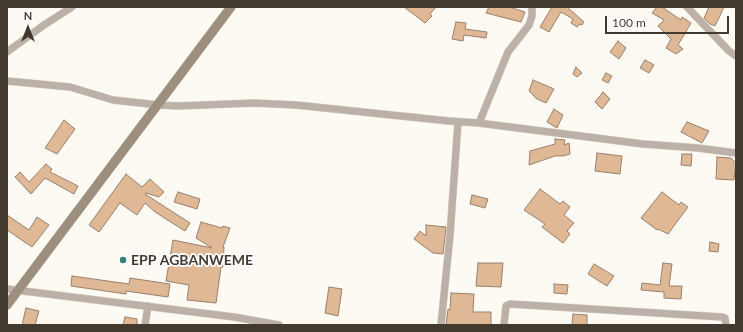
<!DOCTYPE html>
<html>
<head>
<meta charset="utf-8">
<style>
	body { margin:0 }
	#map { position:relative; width:743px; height:332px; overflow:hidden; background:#fdf9f3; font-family:Lato,sans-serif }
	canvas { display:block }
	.frame { position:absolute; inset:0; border:8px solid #423a2f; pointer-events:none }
	.north { position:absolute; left:8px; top:8px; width:40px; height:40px; -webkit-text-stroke:3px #fff; paint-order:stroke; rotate:0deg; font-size:11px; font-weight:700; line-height:16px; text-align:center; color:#423a2f }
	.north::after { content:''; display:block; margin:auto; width:14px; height:18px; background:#423a2f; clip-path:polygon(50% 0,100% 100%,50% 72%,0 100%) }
	.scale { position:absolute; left:605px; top:16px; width:124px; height:18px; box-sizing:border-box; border:2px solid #423a2f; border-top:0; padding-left:5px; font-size:12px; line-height:14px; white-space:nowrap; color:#423a2f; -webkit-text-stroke:3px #fff; paint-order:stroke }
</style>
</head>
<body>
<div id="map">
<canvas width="743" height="332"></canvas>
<div class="frame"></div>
<div class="north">N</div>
<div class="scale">100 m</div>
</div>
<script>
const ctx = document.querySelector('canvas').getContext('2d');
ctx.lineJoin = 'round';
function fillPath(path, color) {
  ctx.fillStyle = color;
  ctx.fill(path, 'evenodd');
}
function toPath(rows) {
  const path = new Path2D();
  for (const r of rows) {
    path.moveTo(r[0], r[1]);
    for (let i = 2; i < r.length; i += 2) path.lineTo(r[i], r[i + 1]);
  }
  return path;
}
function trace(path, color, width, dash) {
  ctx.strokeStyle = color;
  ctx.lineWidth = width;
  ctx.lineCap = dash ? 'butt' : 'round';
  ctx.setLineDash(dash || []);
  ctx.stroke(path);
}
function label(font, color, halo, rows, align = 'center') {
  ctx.font = font + ' Lato,sans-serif';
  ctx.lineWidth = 3.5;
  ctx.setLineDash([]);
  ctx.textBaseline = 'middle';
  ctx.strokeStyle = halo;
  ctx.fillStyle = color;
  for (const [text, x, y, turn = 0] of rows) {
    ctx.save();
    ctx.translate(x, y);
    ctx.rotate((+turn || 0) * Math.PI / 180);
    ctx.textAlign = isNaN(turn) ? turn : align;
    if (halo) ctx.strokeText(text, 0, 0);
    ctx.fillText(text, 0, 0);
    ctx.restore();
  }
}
const building = toPath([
	[404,7,436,7,430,14,432,16,425,23,404,7],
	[489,7,509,7,525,12,521,22,486,13,489,7],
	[552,7,567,7,584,22,582,25,580,24,577,27,571,23,573,19,561,12,549,32,540,27,552,7],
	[657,7,662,7,681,20,682,17,691,23,678,45,683,49,676,54,666,48,671,39,658,26,664,20,652,13,657,7],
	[709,7,724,7,715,26,710,24,704,18,709,7],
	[456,22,466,23,465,29,487,32,486,38,464,35,463,41,452,39,456,22],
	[618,41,626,48,619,59,610,52,618,41],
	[645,60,654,65,649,73,640,68,645,60],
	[576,67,582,73,577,77,573,74,576,67],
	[606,73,612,76,608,83,602,80,606,73],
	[533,80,554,89,546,103,537,99,529,91,533,80],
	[603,92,610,99,602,109,595,102,603,92],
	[554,109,563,115,557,128,547,122,554,109],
	[64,120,75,129,57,154,45,148,64,120],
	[687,122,709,131,702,143,681,132,687,122],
	[555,139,565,140,564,145,569,143,570,154,563,156,555,156,529,165,530,151,555,144,555,139],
	[597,153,622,156,620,174,595,171,597,153],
	[682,154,692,154,691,166,681,165,682,154],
	[717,157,731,158,736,163,734,180,716,179,717,157],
	[46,164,52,169,50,172,78,186,74,194,45,178,31,194,15,177,20,172,29,182,46,164],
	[126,174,142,187,150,179,164,192,159,197,146,193,145,194,190,223,185,231,155,212,145,203,137,215,120,203,99,232,89,225,126,174],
	[540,189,560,204,563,201,570,207,564,215,574,223,567,231,570,234,563,243,542,227,545,224,524,210,540,189],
	[178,192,200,199,197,209,174,202,178,192],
	[662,192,679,205,681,202,688,207,668,234,658,229,657,230,641,218,662,192],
	[472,195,488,199,485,208,470,204,472,195],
	[7,215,29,230,37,217,49,225,32,247,7,230,7,215],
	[201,222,222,228,223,226,230,228,223,247,224,247,223,267,221,267,216,303,187,300,189,285,166,281,173,240,212,248,196,238,201,222],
	[426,225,446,227,443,254,433,253,414,239,420,231,426,236,426,225],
	[710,242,719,244,718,252,709,251,710,242],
	[478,263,503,263,501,287,476,286,478,263],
	[663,263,672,264,669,286,682,286,681,299,664,298,664,292,641,290,642,283,660,285,663,263],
	[594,264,614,276,607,286,588,274,594,264],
	[72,276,129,284,130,278,170,284,168,297,126,291,126,294,71,286,72,276],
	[554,284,568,285,567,294,554,293,554,284],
	[329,287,342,289,338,316,325,313,329,287],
	[451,293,474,294,473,312,491,312,491,325,446,325,448,309,450,310,451,293],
	[26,308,39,311,35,325,22,325,26,308],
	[573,314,587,315,587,325,572,325,573,314],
	[125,317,137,319,137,325,123,325,125,317]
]);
const minor = toPath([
	[687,7,729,51,736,56],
	[7,52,44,25,72,7],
	[7,81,70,87,113,100,159,105,178,106,254,103,296,105,449,121,479,123,643,144,698,148,736,153],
	[479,123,508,52,529,25,532,16,532,7],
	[7,289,234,317,279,325],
	[145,325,148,306],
	[441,325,450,235,458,122],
	[504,325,506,306,510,304,722,317,725,318,726,325]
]);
const secondary = toPath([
	[7,305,231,7]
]);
const markers = [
	[123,260,4,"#38807c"]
];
const poiNames = [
	["EPP AGBANWEME",131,260]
];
fillPath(building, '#dfb896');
trace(building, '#99806b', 1);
trace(minor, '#d8d3cc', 8);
trace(secondary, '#d8d3cc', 10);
trace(minor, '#bcb1a6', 7);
trace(secondary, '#9d8e7e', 9);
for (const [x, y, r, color] of markers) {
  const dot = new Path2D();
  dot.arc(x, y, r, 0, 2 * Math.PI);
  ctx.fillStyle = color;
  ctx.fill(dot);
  trace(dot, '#fff', 1.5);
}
label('bold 14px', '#423a2f', '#fff', poiNames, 'left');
</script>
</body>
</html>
